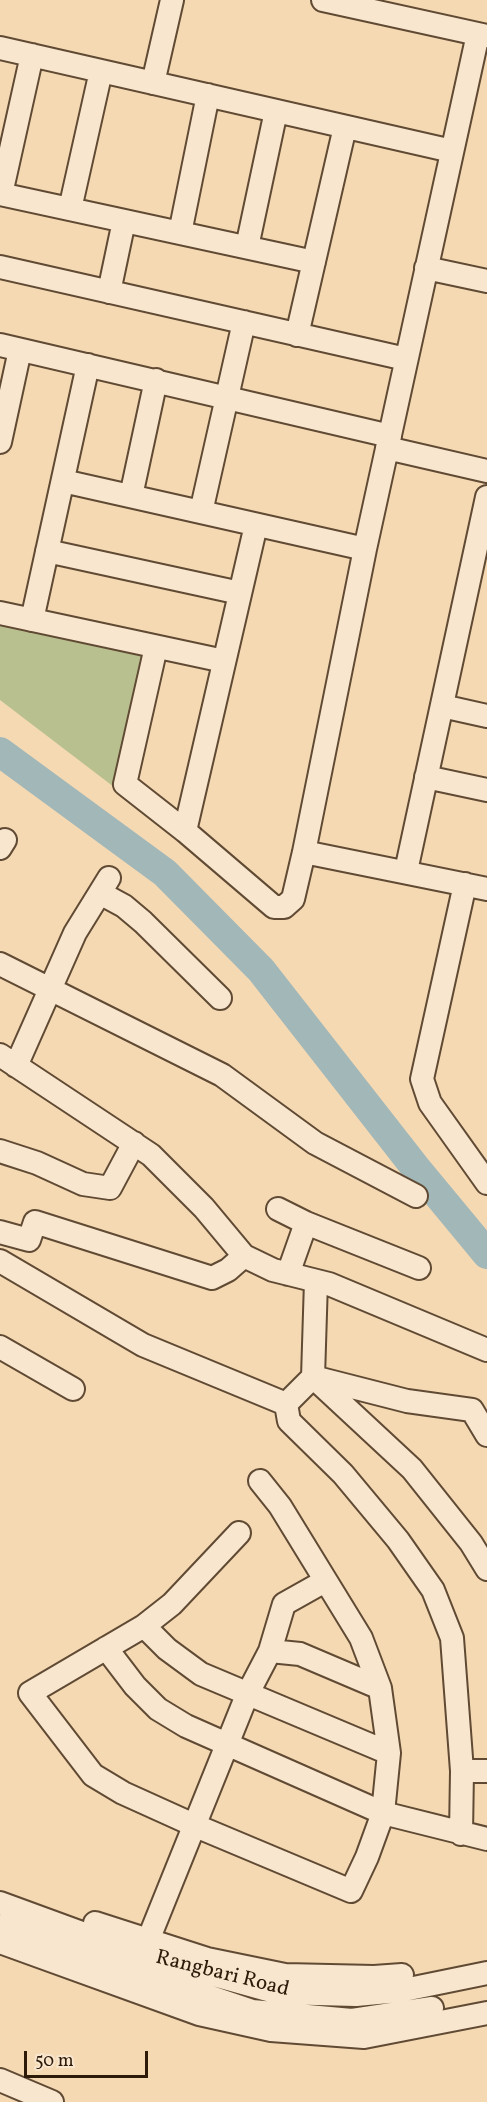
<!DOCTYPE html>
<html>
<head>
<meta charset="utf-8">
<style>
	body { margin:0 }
	#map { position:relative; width:487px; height:2102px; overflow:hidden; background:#f4d9b3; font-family:Vollkorn,serif }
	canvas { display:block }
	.scale { position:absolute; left:24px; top:2051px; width:124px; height:27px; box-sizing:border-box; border:3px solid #2e1a09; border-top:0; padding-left:8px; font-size:18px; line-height:21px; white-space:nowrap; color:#2e1a09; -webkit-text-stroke:4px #f8e6ce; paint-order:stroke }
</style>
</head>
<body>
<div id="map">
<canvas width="487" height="2102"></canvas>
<div class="scale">50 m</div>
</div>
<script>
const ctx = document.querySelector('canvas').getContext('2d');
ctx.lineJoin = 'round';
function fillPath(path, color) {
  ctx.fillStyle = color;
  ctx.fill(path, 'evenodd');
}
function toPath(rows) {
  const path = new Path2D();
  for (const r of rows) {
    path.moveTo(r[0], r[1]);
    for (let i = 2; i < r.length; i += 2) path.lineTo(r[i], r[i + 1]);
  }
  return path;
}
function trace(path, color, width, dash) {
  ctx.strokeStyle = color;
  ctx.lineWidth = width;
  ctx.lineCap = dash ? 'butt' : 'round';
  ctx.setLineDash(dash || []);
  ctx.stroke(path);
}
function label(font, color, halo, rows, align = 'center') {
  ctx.font = font + ' Vollkorn,serif';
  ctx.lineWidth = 4.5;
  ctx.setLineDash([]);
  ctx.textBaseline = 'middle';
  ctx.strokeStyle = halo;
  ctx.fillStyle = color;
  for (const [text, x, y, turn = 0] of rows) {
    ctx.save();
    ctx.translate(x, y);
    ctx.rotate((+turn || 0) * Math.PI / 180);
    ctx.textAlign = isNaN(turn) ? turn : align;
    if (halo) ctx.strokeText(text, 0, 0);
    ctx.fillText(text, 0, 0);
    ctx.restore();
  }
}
const green = toPath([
	[0,621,145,654,114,787,0,700]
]);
const river = toPath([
	[0,752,165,873,261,970,415,1167,487,1254]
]);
const minor = toPath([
	[323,0,487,36],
	[0,48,452,151],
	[153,83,172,0],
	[0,194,314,262],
	[1,194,32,55],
	[70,209,101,71],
	[180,233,208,95],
	[247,247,276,111],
	[0,267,406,359],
	[426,268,487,281],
	[109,292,124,221],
	[297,335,345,127],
	[0,345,390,436],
	[0,442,20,350],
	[387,448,487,471],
	[63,481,365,549],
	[131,496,156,380],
	[201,512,244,322],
	[47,551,240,593],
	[0,613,224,661],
	[32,620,88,365],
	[156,647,125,784,185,831,274,907,284,907,293,899,304,852,365,549,478,34],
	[442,706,487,716],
	[426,777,487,790],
	[185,831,256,525],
	[0,848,5,840],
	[304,852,487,889],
	[406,871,487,497],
	[465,884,422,1079,430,1103,487,1183],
	[100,893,124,906,143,922,220,998],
	[0,964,222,1075,315,1143,416,1196],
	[0,1055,151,1155,204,1208,244,1256,273,1270,329,1284,487,1350],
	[16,1066,75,933,109,878],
	[0,1151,37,1163,83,1184,110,1188,134,1143],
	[278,1209,306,1223,419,1268],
	[0,1232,29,1240,35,1222,212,1278,228,1270,244,1256],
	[0,1261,143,1345,286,1404,313,1377,316,1281],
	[288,1274,306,1223],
	[0,1347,73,1389],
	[313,1377,412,1469,471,1543,487,1569],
	[317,1378,407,1401,472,1410,487,1435],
	[286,1404,289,1421,343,1474,398,1540,433,1590,452,1638,462,1771,461,1834],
	[239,1533,172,1604,144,1626,30,1693,93,1775,123,1793,196,1826,351,1891,367,1857,383,1813,389,1753,380,1688,361,1638,280,1506,260,1481],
	[144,1626,167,1649,201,1674,389,1753],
	[106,1648,135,1686,158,1709,186,1726,383,1813,487,1839],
	[270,1651,300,1654,380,1688],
	[462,1771,487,1771],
	[0,1903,142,1955,278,1993,356,1995,399,1991,487,1973],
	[95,1923,207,1959,285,1975,374,1977,402,1975],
	[0,1926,252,2011,352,2020,432,2008],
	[149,1938,247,1695,270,1651,284,1604,325,1581],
	[0,1942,199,2014,271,2030,364,2037,487,2013],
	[0,2080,52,2102]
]);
const streetNames = [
	["Rangbari Road",222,1975,14]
];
fillPath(green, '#b8c08f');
trace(river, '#a2b7b8', 30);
trace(minor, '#604a34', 26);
trace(minor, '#f8e6ce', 22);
label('21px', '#2e1a09', '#f8e6ce', streetNames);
</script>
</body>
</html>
